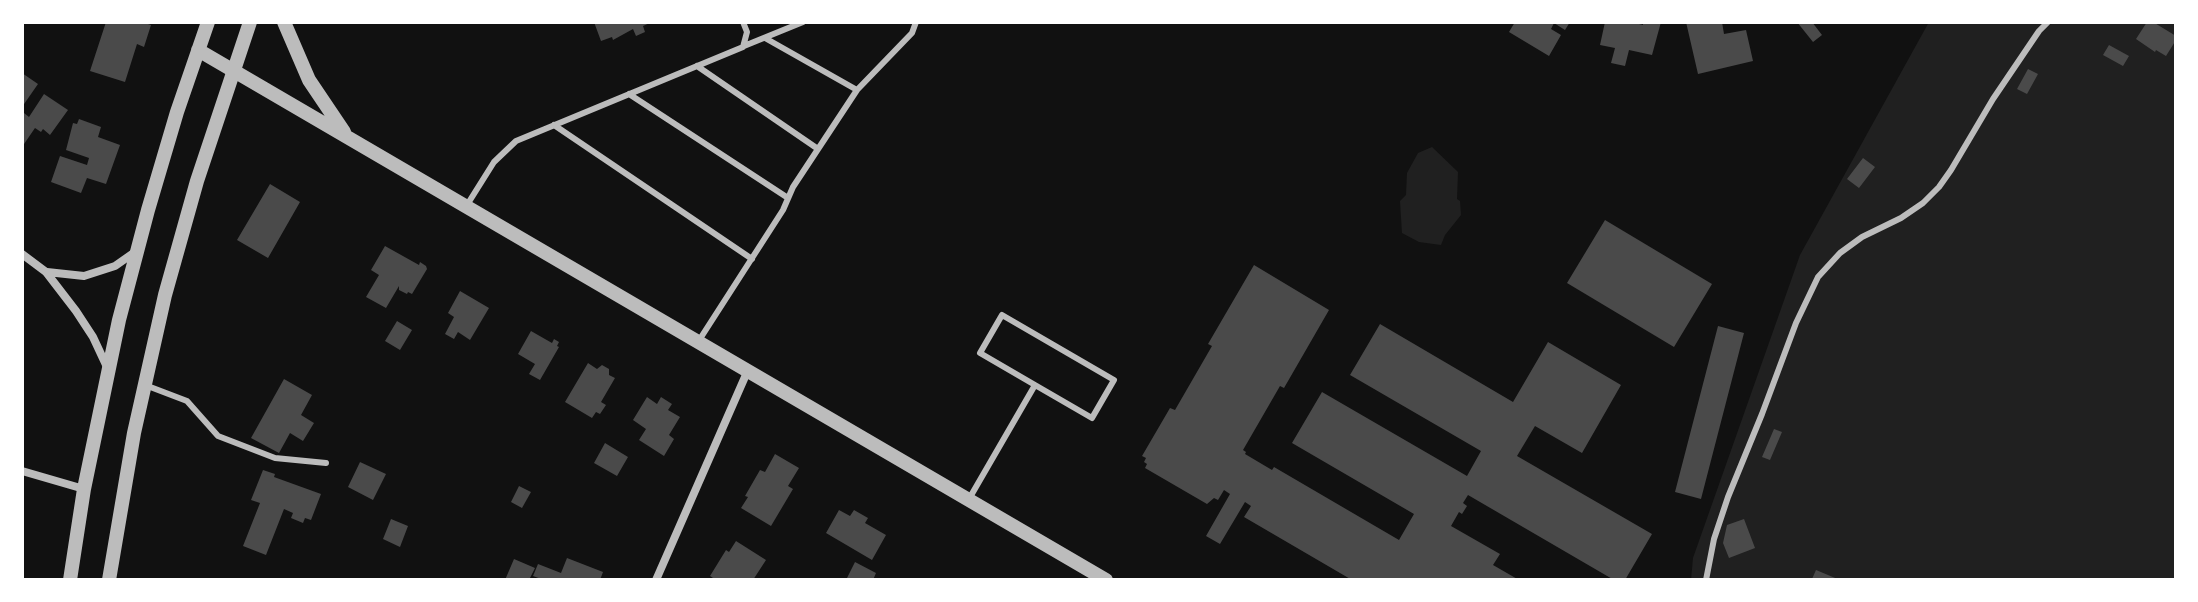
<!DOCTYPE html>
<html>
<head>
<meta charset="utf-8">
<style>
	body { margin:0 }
	#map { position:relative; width:2198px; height:602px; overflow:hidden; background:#111; font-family:"Crimson Pro",serif }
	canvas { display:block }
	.frame { position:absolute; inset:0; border:24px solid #fff; pointer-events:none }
</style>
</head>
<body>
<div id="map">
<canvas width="2198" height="602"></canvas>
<div class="frame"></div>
</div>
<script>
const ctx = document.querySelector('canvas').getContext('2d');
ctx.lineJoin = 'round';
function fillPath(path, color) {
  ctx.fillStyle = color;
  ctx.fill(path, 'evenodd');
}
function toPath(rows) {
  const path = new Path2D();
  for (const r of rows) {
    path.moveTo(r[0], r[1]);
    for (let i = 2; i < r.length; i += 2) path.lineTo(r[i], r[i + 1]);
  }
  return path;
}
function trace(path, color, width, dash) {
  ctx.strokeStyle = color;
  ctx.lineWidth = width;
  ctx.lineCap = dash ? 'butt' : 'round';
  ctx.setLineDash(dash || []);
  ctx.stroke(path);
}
const green = toPath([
	[1929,22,2176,22,2176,580,1691,580,1693,558,1800,255],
	[1432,147,1458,172,1457,199,1460,201,1461,215,1445,235,1441,245,1419,242,1402,233,1400,201,1406,195,1407,173,1418,153]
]);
const building = toPath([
	[106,22,142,22,151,25,144,47,137,44,125,82,90,71],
	[594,22,652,22,643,26,645,32,636,36,633,29,613,40,612,37,601,41],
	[1515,22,1570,22,1565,30,1554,23,1551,29,1561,35,1549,56,1509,32],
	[1605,22,1631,22,1643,25,1643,22,1661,22,1652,55,1629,50,1625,66,1611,63,1615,48,1600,45],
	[1686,22,1722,22,1724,34,1746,30,1753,61,1698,74],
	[1797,22,1812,22,1822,35,1813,42],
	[2147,22,2153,22,2176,36,2176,40,2166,56,2156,50,2155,52,2136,39],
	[2109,45,2129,56,2123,66,2103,55],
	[2028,69,2038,74,2027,94,2017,89],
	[22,73,38,84,22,107],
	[44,94,68,110,50,135,43,129,41,132,35,128,22,147,22,116,24,113,29,117],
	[79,119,101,127,98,137,120,145,106,184,87,178,81,193,51,182,60,156,87,165,89,158,66,150,73,123,77,124],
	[1863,158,1875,167,1859,188,1847,179],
	[270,184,300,202,268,258,237,240],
	[1605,220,1712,284,1674,347,1567,283],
	[385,246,419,265,420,262,426,266,427,269,412,294,408,292,407,294,399,290,399,286,386,308,366,297,379,275,371,270],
	[1254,265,1329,310,1284,388,1280,386,1243,450,1246,452,1245,454,1272,470,1274,467,1399,540,1414,514,1292,443,1322,392,1467,476,1481,451,1350,375,1380,324,1513,402,1548,342,1621,385,1582,453,1535,426,1517,456,1652,534,1625,580,1614,580,1468,495,1463,503,1467,506,1462,514,1459,512,1451,526,1500,554,1493,565,1519,580,1352,580,1244,517,1251,506,1245,502,1220,544,1206,536,1230,494,1224,490,1218,500,1214,498,1207,504,1145,468,1147,464,1144,462,1146,458,1142,456,1170,408,1175,410,1212,346,1208,344],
	[460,291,489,308,470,340,458,332,454,339,445,334,454,317,448,313],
	[397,321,412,330,400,350,385,341],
	[1718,326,1744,333,1701,499,1675,492],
	[531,331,552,343,554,339,559,342,557,346,559,347,540,380,529,374,535,364,518,354],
	[588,363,597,369,602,365,609,369,609,375,615,378,601,402,606,405,600,414,596,412,592,418,565,402],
	[284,379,312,395,301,415,314,423,303,441,290,433,279,453,251,438],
	[647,397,657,404,661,397,672,404,668,410,680,417,669,435,674,439,664,456,639,440,646,429,633,420],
	[1774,429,1782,432,1770,460,1762,457],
	[605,443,628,457,617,476,594,463],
	[775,454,799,468,788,486,793,489,771,526,741,508,748,497,745,496,760,470,765,472],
	[360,462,386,474,373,500,348,487],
	[263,470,275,474,274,477,321,494,311,520,305,518,303,523,291,518,293,513,284,509,266,555,243,546,260,503,251,500],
	[519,486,531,492,522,508,511,502],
	[839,510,850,516,854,510,868,518,865,523,886,535,872,560,826,533],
	[391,519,408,526,400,547,383,539],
	[1744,519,1755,548,1729,558,1723,543,1727,525],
	[736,541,766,560,753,580,716,580,710,576,726,550,729,552],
	[567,558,603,572,600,580,544,580,533,576,538,564,561,573],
	[514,559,535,568,529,580,505,580],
	[855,562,876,573,873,580,846,580],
	[1816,570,1840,580,1815,580,1812,579]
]);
const service = toPath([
	[765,38,857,90],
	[744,46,803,22],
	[697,66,818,149],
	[629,94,788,198],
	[554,125,752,259],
	[467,205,494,162,516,141,743,47,747,32,743,22],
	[698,342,783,210,793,187,857,90,912,33,916,22],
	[145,385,187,401,218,436,275,458,326,463],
	[969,499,1035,385,980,353,1002,315,1114,380,1092,418,1035,385],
	[1706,580,1714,539,1728,497,1762,414,1796,323,1818,277,1840,253,1862,237,1901,218,1923,203,1939,187,1951,170,1993,99,2039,31,2048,22]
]);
const minor = toPath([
	[22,254,46,272,76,311,93,337,107,367],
	[47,272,84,276,115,266,135,252],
	[22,471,84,489],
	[656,580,748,370]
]);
const tertiary = toPath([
	[284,22,309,80,344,132],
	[198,50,1106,580],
	[70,580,84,489,119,320,148,210,177,112,208,22],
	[109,580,134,433,165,295,197,181,250,22]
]);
fillPath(green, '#202020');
fillPath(building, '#4a4a4a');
trace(service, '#bcbcbc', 6);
trace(minor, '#bcbcbc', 8);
trace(tertiary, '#bcbcbc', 14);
</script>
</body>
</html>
